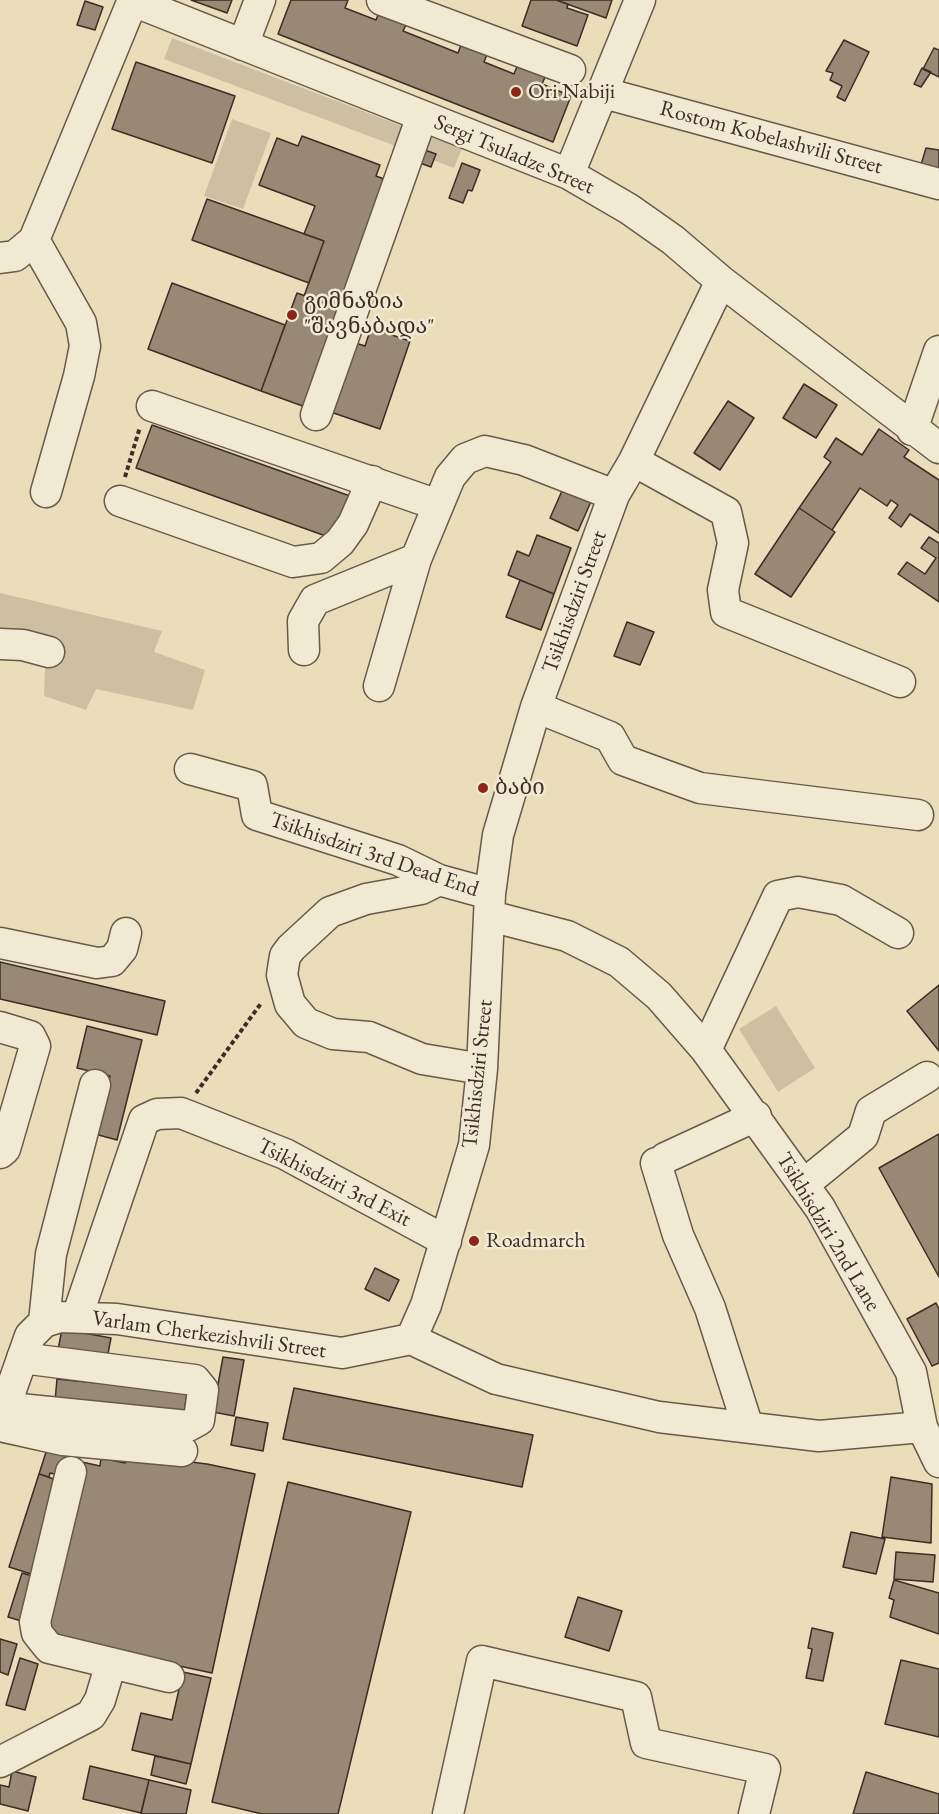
<!DOCTYPE html>
<html>
<head>
<meta charset="utf-8">
<style>
	body { margin:0 }
	canvas { display:block; background:#eadeba }
</style>
</head>
<body>
<canvas width="939" height="1814"></canvas>
<script>
const ctx = document.querySelector('canvas').getContext('2d');
ctx.lineJoin = 'round';
function fillPath(path, color) {
  ctx.fillStyle = color;
  ctx.fill(path, 'evenodd');
}
function toPath(rows) {
  const path = new Path2D();
  for (const r of rows) {
    path.moveTo(r[0], r[1]);
    for (let i = 2; i < r.length; i += 2) path.lineTo(r[i], r[i + 1]);
  }
  return path;
}
function trace(path, color, width, dash) {
  ctx.strokeStyle = color;
  ctx.lineWidth = width;
  ctx.lineCap = dash ? 'butt' : 'round';
  ctx.setLineDash(dash || []);
  ctx.stroke(path);
}
function label(font, color, halo, rows, align = 'center') {
  ctx.font = font + ' "EB Garamond","Noto Serif Georgian",serif';
  ctx.lineWidth = 5;
  ctx.setLineDash([]);
  ctx.textBaseline = 'middle';
  ctx.strokeStyle = halo;
  ctx.fillStyle = color;
  for (const [text, x, y, turn = 0] of rows) {
    ctx.save();
    ctx.translate(x, y);
    ctx.rotate((+turn || 0) * Math.PI / 180);
    ctx.textAlign = isNaN(turn) ? turn : align;
    if (halo) ctx.strokeText(text, 0, 0);
    ctx.fillText(text, 0, 0);
    ctx.restore();
  }
}
const green = toPath([
	[172,38,462,149,454,168,164,59],
	[232,119,271,133,243,209,204,196],
	[0,593,162,631,154,652,205,670,193,710,96,689,86,710,44,696,46,646,0,634],
	[776,1006,815,1068,778,1092,739,1029]
]);
const building = toPath([
	[191,0,232,0,227,13,191,0],
	[291,0,348,0,345,8,376,20,380,10,408,21,403,31,458,53,462,42,488,52,484,62,514,74,518,64,546,75,542,84,571,96,553,142,278,34,291,0],
	[531,0,556,0,568,4,567,8,588,15,577,46,522,26,531,0],
	[556,0,612,0,606,18,556,0],
	[85,1,103,7,95,30,77,25,85,1],
	[844,40,869,52,845,101,837,97,842,86,830,80,833,73,826,71,844,40],
	[934,48,939,50,939,77,923,69,934,48],
	[136,62,235,96,212,163,112,129,136,62],
	[922,68,931,72,921,87,914,84,922,68],
	[302,136,380,165,376,176,395,183,347,311,304,296,324,241,304,234,315,206,259,185,277,138,298,146,302,136],
	[926,148,939,150,939,173,920,168,926,148],
	[422,149,436,154,431,167,417,162,422,149],
	[462,163,480,170,472,191,468,190,463,203,449,198,462,163],
	[207,199,324,241,309,283,192,240,207,199],
	[172,283,285,325,261,391,148,349,172,283],
	[297,293,347,311,311,409,261,391,297,293],
	[371,328,410,341,380,429,322,409,346,340,365,346,371,328],
	[804,384,837,405,816,438,783,418,804,384],
	[728,401,754,418,720,470,694,453,728,401],
	[152,425,350,496,334,539,136,468,152,425],
	[879,429,909,450,904,457,939,480,939,533,910,514,901,527,889,518,898,505,891,500,887,506,860,488,832,530,799,508,831,462,824,457,836,438,862,455,879,429],
	[565,484,593,497,578,531,550,518,565,484],
	[799,508,835,532,791,597,755,574,799,508],
	[537,535,571,548,554,594,508,575,517,551,529,556,537,535],
	[929,537,939,543,939,602,898,574,907,562,925,574,936,558,921,548,929,537],
	[520,580,554,594,541,630,506,617,520,580],
	[627,622,654,632,640,665,614,656,627,622],
	[0,962,165,1001,157,1035,0,999,0,962],
	[939,985,939,1051,907,1011,939,985],
	[87,1026,142,1040,117,1140,95,1134,110,1076,77,1068,87,1026],
	[939,1134,939,1277,879,1168,939,1134],
	[375,1268,399,1280,389,1301,365,1289,375,1268],
	[936,1303,939,1309,939,1363,932,1366,907,1319,936,1303],
	[62,1329,111,1338,107,1359,58,1350,62,1329],
	[223,1357,244,1360,234,1416,213,1412,223,1357],
	[57,1379,187,1392,184,1414,55,1401,57,1379],
	[294,1388,533,1435,522,1487,283,1439,294,1388],
	[236,1417,268,1423,263,1451,231,1445,236,1417],
	[47,1449,69,1454,62,1476,50,1473,49,1477,39,1474,47,1449],
	[127,1454,207,1464,255,1474,212,1673,44,1637,82,1462,100,1466,101,1458,125,1463,127,1454],
	[39,1474,63,1482,41,1577,9,1567,39,1474],
	[891,1477,932,1484,931,1543,882,1537,891,1477],
	[288,1482,411,1512,338,1814,262,1814,212,1802,288,1482],
	[851,1532,885,1539,876,1574,843,1567,851,1532],
	[896,1552,935,1555,933,1582,894,1579,896,1552],
	[22,1573,42,1579,28,1623,8,1617,22,1573],
	[894,1580,939,1593,939,1634,890,1617,894,1600,889,1598,894,1580],
	[578,1597,622,1611,609,1651,565,1637,578,1597],
	[812,1628,833,1633,823,1681,806,1678,812,1649,808,1648,812,1628],
	[0,1639,17,1644,8,1675,0,1672,0,1639],
	[20,1658,38,1664,25,1710,6,1705,20,1658],
	[901,1660,939,1669,939,1737,885,1724,901,1660],
	[183,1672,211,1678,191,1764,132,1750,141,1713,172,1720,183,1672],
	[155,1756,191,1764,186,1784,151,1775,155,1756],
	[90,1766,149,1780,141,1813,83,1799,90,1766],
	[12,1771,36,1777,28,1811,0,1804,0,1785,9,1787,12,1771],
	[866,1772,939,1794,939,1814,853,1814,866,1772],
	[149,1780,191,1790,186,1814,141,1814,149,1780]
]);
const path = toPath([
	[125,477,140,427],
	[196,1093,262,1002]
]);
const minor = toPath([
	[382,0,570,70],
	[133,1,569,174,629,209,673,240,721,281,939,448],
	[243,45,260,0],
	[604,93,939,184],
	[569,174,640,0],
	[34,240,81,323,85,346,79,376,46,492],
	[0,258,15,256,34,240,133,0],
	[152,406,438,505],
	[316,415,422,116],
	[912,430,939,351],
	[634,461,726,512,733,543,723,590,726,612,900,682],
	[120,501,293,562,321,558,340,542,353,524,372,481],
	[0,644,23,645,49,652],
	[304,650,303,621,315,600,416,559],
	[379,686,416,559,450,477,465,459,485,451,524,460,614,495],
	[536,707,610,737,623,760,700,788,918,815],
	[190,769,252,786,257,815,398,860,439,880,490,894],
	[439,880,421,889,366,899,330,912,291,948,285,956,282,975,290,1004,306,1023,333,1034,369,1037,422,1059,482,1069],
	[490,916,567,936,619,962,659,996,706,1050,820,1208,911,1372,922,1427,939,1462],
	[0,943,97,963,112,961,122,949,126,933],
	[0,1027,30,1036,35,1046,5,1149,0,1153],
	[706,1050,778,896,798,892,841,900,898,933],
	[665,1158,756,1116],
	[656,1163,678,1235,710,1308,748,1427],
	[803,1185,863,1136,871,1111,927,1077],
	[77,1317,144,1120,157,1114,181,1113,285,1154,446,1241],
	[44,1322,51,1254,95,1085],
	[411,1339,426,1305,474,1145,482,1069,490,894,498,835,536,707,614,495,634,461,721,281],
	[411,1339,496,1379,659,1417,819,1436,922,1427],
	[0,1407,188,1426,199,1420,203,1390,195,1380,22,1358],
	[0,1421,30,1336,44,1322,60,1317,117,1319,342,1353,411,1339],
	[0,1426,63,1440,182,1451],
	[71,1472,35,1622,37,1633,49,1648,169,1677],
	[0,1762,91,1715,100,1700,111,1663],
	[448,1814,482,1661,636,1697,646,1743,765,1769,754,1814]
]);
const markers = [
	[516,92,6,"#8f2418"],
	[292,315,6,"#8f2418"],
	[483,788,6,"#8f2418"],
	[474,1241,6,"#8f2418"]
];
const poiNames = [
	["Ori Nabiji",528,92],
	["გიმნაზია",304,302],
	["\"შავნაბადა\"",304,327],
	["ბაბი",495,788],
	["Roadmarch",486,1241]
];
const streetNames = [
	["Rostom Kobelashvili Street",771,138,15],
	["Sergi Tsuladze Street",514,155,23],
	["Tsikhisdziri Street",575,602,-70],
	["Tsikhisdziri 3rd Dead End",374,855,19],
	["Tsikhisdziri Street",478,1074,-84],
	["Tsikhisdziri 3rd Exit",334,1183,27],
	["Tsikhisdziri 2nd Lane",828,1232,59],
	["Varlam Cherkezishvili Street",209,1335,8]
];
fillPath(green, '#cdc0a1');
fillPath(building, '#978973');
trace(building, '#3d2d26', 1.5);
trace(minor, '#68594b', 33);
trace(path, '#3d2d26', 4, [4.5, 3]);
trace(minor, '#f1ead2', 30);
for (const [x, y, r, color] of markers) {
  const dot = new Path2D();
  dot.arc(x, y, r, 0, 2 * Math.PI);
  ctx.fillStyle = color;
  ctx.fill(dot);
  trace(dot, '#f1ead2', 2);
}
label('22px', '#3d2d26', '#f1ead2', poiNames, 'left');
label('22px', '#3d2d26', '#f1ead2', streetNames);
</script>
</body>
</html>
